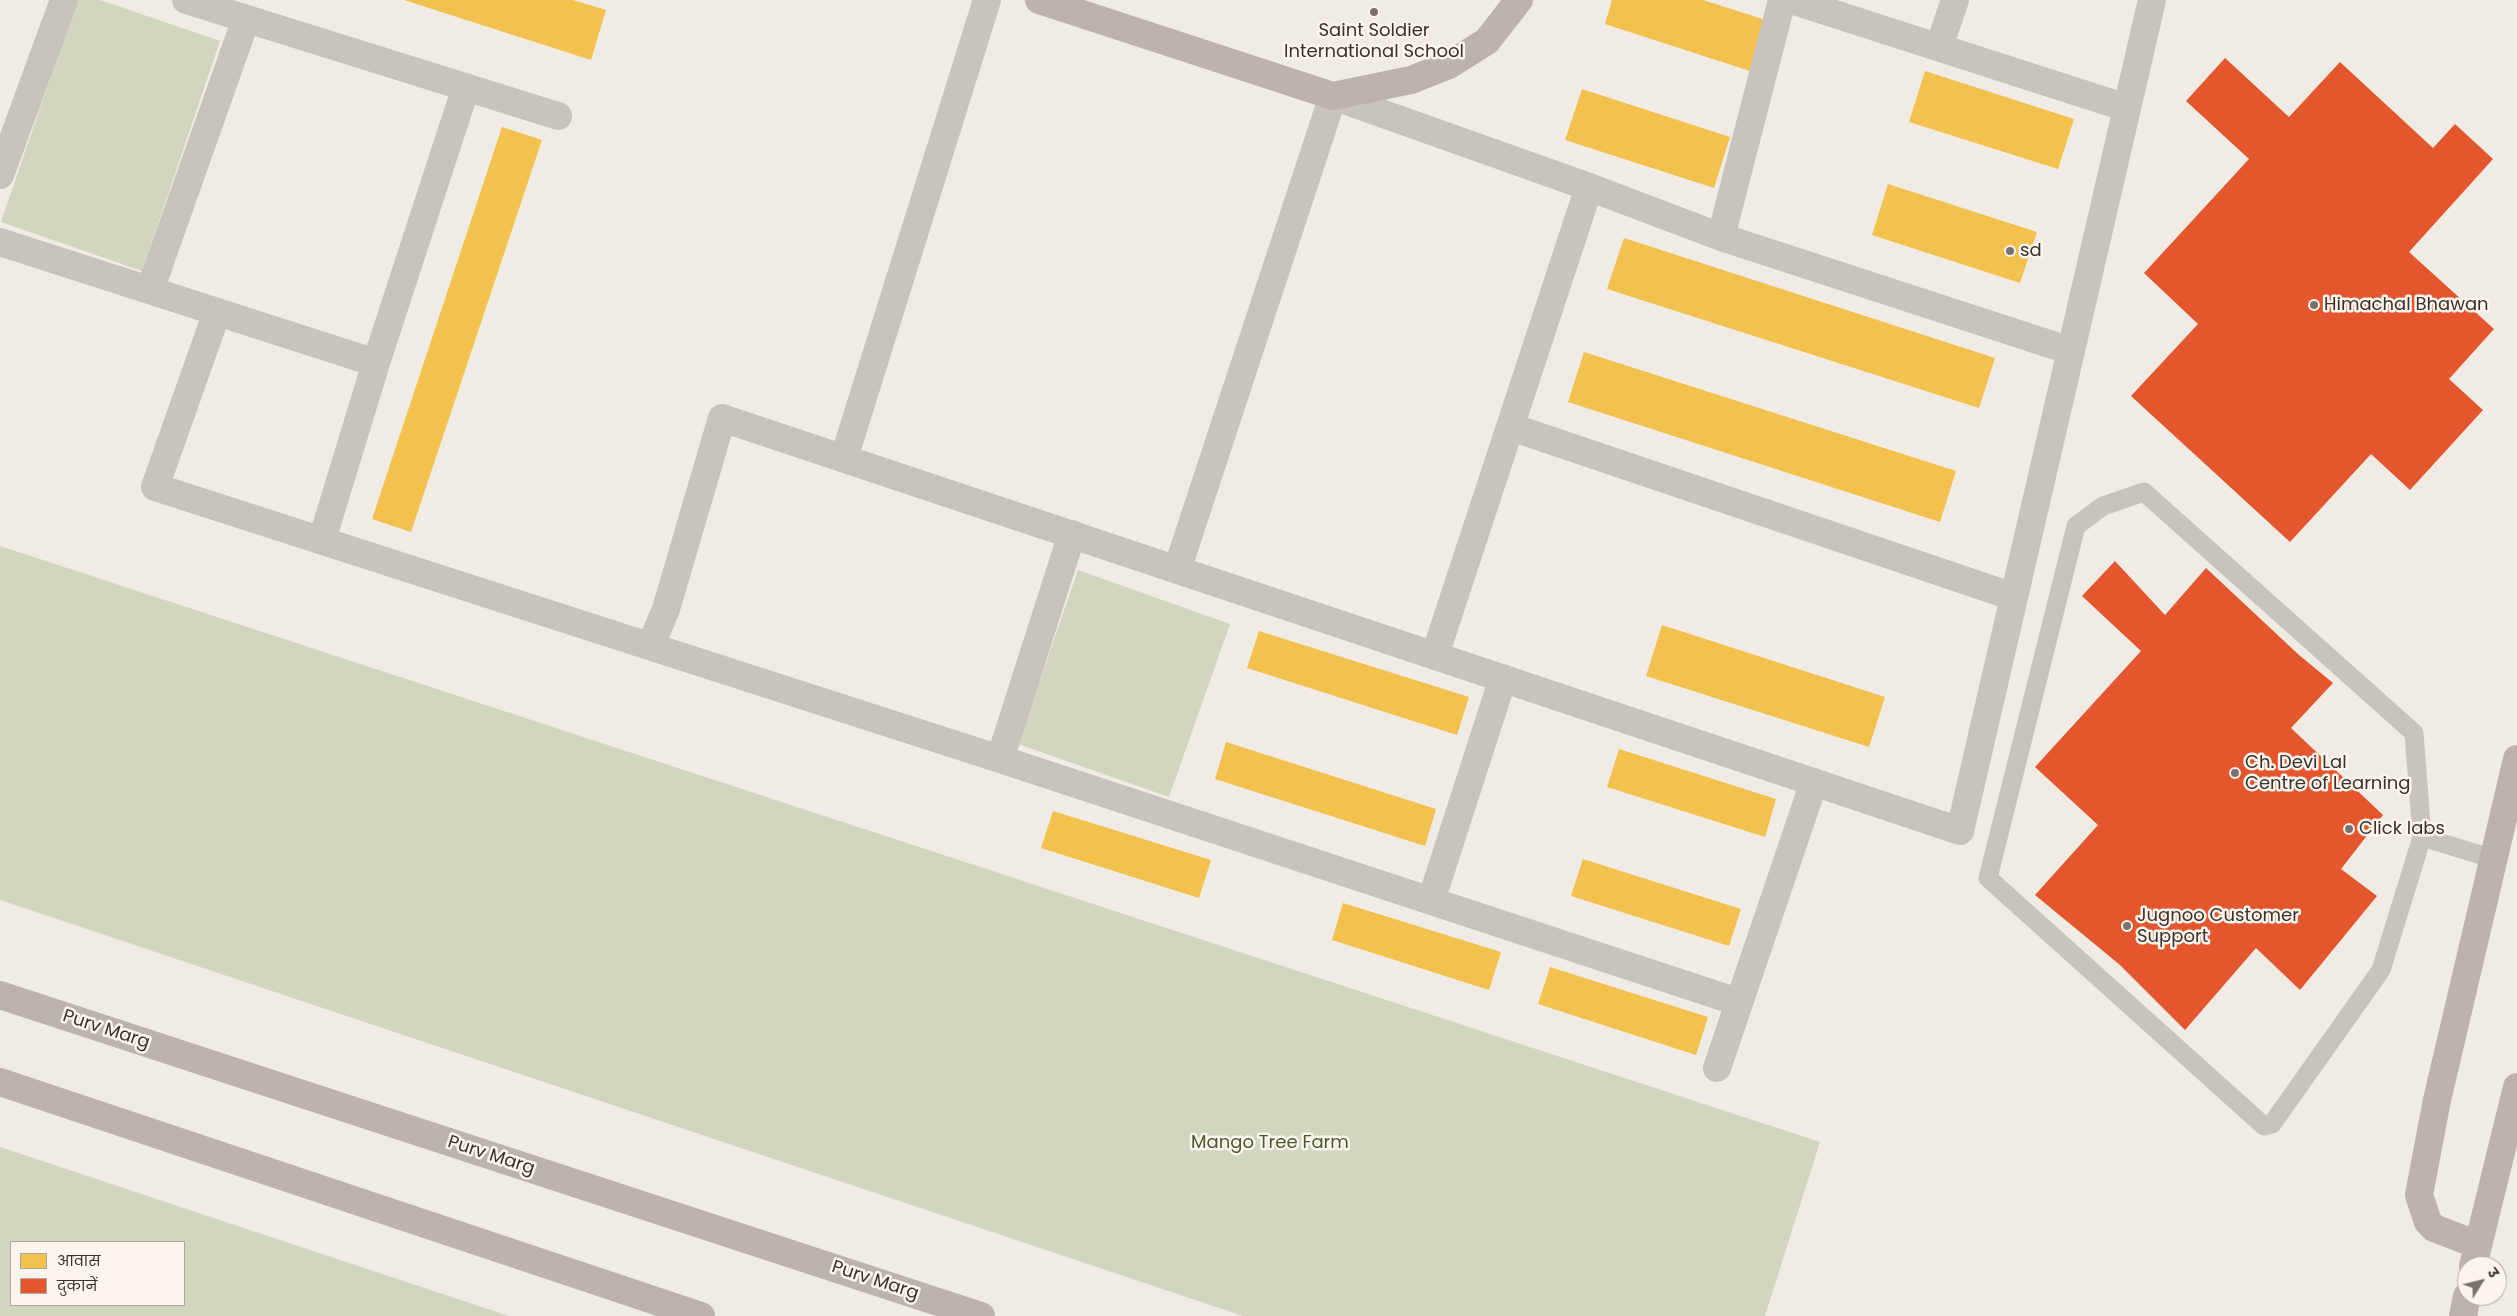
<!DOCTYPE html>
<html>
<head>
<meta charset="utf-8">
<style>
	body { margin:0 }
	#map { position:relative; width:2517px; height:1316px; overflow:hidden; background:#f0ebe5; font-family:Poppins,"Noto Sans Devanagari",sans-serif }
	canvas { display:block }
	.legend { position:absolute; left:10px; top:1241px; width:175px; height:65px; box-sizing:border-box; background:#fbf5ee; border:1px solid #aea6a0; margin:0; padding:6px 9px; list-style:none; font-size:15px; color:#3b302b }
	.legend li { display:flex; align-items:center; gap:10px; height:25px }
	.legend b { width:25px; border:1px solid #aea6a0 }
	.north { position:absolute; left:2457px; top:1256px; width:50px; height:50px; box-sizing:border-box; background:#fbf5ee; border:1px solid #aea6a0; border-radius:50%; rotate:54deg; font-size:14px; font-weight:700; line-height:20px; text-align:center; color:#3b302b }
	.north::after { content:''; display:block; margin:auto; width:18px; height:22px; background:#7a716c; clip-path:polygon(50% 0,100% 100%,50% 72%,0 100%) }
</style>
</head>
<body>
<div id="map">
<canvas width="2517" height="1316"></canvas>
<ul class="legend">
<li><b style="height:14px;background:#f2c14e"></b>आवास</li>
<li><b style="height:14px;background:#e4572e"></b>दुकानें</li>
</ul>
<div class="north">उ</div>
</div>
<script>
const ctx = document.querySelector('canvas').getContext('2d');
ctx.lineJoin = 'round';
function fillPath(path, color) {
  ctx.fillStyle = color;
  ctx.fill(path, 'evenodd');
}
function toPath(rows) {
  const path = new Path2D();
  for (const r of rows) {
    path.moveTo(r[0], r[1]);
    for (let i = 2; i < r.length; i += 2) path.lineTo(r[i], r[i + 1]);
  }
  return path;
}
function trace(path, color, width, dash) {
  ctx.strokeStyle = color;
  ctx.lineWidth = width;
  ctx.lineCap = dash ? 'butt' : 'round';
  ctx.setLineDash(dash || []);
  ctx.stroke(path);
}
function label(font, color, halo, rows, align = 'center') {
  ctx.font = font + ' Poppins,sans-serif';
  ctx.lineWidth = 5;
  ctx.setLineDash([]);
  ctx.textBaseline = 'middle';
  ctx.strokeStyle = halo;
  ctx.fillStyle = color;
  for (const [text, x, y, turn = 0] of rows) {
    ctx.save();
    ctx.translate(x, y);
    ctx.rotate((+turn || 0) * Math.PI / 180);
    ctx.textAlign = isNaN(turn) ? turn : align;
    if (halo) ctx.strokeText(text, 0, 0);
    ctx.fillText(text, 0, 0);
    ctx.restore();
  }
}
const green = toPath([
	[77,0,100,0,220,41,142,271,1,222],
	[0,546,1820,1142,1765,1316,1243,1316,0,900],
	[1078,570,1230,624,1169,797,1018,744],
	[0,1147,509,1316,0,1316],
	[184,1242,184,1305,11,1305,11,1242]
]);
const homes = toPath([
	[404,0,573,0,606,10,591,60],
	[1612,0,1703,0,1769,21,1753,72,1605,24],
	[1925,71,2074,119,2058,169,1909,122],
	[1582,89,1730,137,1714,188,1565,140],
	[502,127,542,140,411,532,372,519],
	[1888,184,2037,232,2020,283,1872,235],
	[1624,238,1995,358,1979,408,1607,289],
	[1584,352,1956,471,1940,522,1568,402],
	[1662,625,1885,697,1869,747,1646,676],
	[1259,631,1469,697,1457,735,1247,668],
	[1226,742,1436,809,1425,846,1215,779],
	[1619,749,1776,799,1765,837,1607,787],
	[1053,811,1211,860,1199,898,1041,848],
	[1583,859,1741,909,1729,946,1571,896],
	[1343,903,1501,952,1489,990,1332,940],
	[1550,967,1708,1017,1696,1055,1538,1004]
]);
const shops = toPath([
	[2225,58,2289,117,2340,62,2433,148,2455,124,2493,159,2409,252,2494,329,2449,379,2483,410,2410,490,2371,454,2290,542,2131,396,2198,324,2144,273,2249,159,2186,101],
	[2115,561,2165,615,2206,568,2299,655,2333,683,2291,728,2383,815,2341,869,2377,896,2300,990,2256,948,2185,1030,2120,965,2035,895,2098,825,2035,767,2141,651,2082,596]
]);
const lane = toPath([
	[2422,837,2414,733,2144,492,2103,506,2076,526,1988,878,2264,1126,2272,1124,2381,970,2422,837,2494,859]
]);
const street = toPath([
	[186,0,558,116],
	[1791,0,2127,108],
	[1939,47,1955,0],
	[0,175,64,0],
	[1721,237,1782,0],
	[0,242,376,363],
	[150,290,246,19],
	[217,312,155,487,1000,759,1738,1002],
	[1511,427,2014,597],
	[844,458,987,0],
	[322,540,376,363,466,87],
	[1177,570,1333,96,1589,187,1721,237,2071,351],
	[651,645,666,609,722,418,1960,831,2152,0],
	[1435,655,1589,187],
	[1000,759,1072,534],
	[1431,901,1503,678],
	[1717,1068,1814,782]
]);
const secondary = toPath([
	[1039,0,1333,96,1411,80,1449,65,1487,41,1519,0],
	[0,995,981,1316],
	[0,1082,701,1316],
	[2478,1245,2434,1228,2428,1222,2419,1195,2437,1100,2517,759],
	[2473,1266,2517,1087],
	[2463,1316,2467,1296]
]);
const markers = [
	[1374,12,5,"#7a716c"],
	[2010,251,5,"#7a716c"],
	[2314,305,5,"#7a716c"],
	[2235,773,5,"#7a716c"],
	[2349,829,5,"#7a716c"],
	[2127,926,5,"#7a716c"]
];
const poiNames = [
	["Saint Soldier",1374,31,"center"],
	["International School",1374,52,"center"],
	["sd",2020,251],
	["Himachal Bhawan",2324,305],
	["Ch. Devi Lal",2245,763],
	["Centre of Learning",2245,784],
	["Click labs",2359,829],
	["Jugnoo Customer",2137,916],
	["Support",2137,937]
];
const streetNames = [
	["Purv Marg",106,1030,18],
	["Purv Marg",491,1156,18],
	["Purv Marg",875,1281,18]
];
const parkNames = [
	["Mango Tree Farm",1270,1143]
];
fillPath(green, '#d1d6bf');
fillPath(homes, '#f2c14e');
fillPath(shops, '#e4572e');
trace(lane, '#c9c3be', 19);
trace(street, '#c9c3be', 28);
trace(secondary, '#bab3ae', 28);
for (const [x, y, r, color] of markers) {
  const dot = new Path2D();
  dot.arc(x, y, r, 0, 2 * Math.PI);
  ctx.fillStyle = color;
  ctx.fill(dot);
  trace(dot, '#fbf5ee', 2);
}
label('18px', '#3b302b', '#fbf5ee', poiNames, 'left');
label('18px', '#3b302b', '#fbf5ee', streetNames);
label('18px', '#4a5a2e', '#fbf5ee', parkNames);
</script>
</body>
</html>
